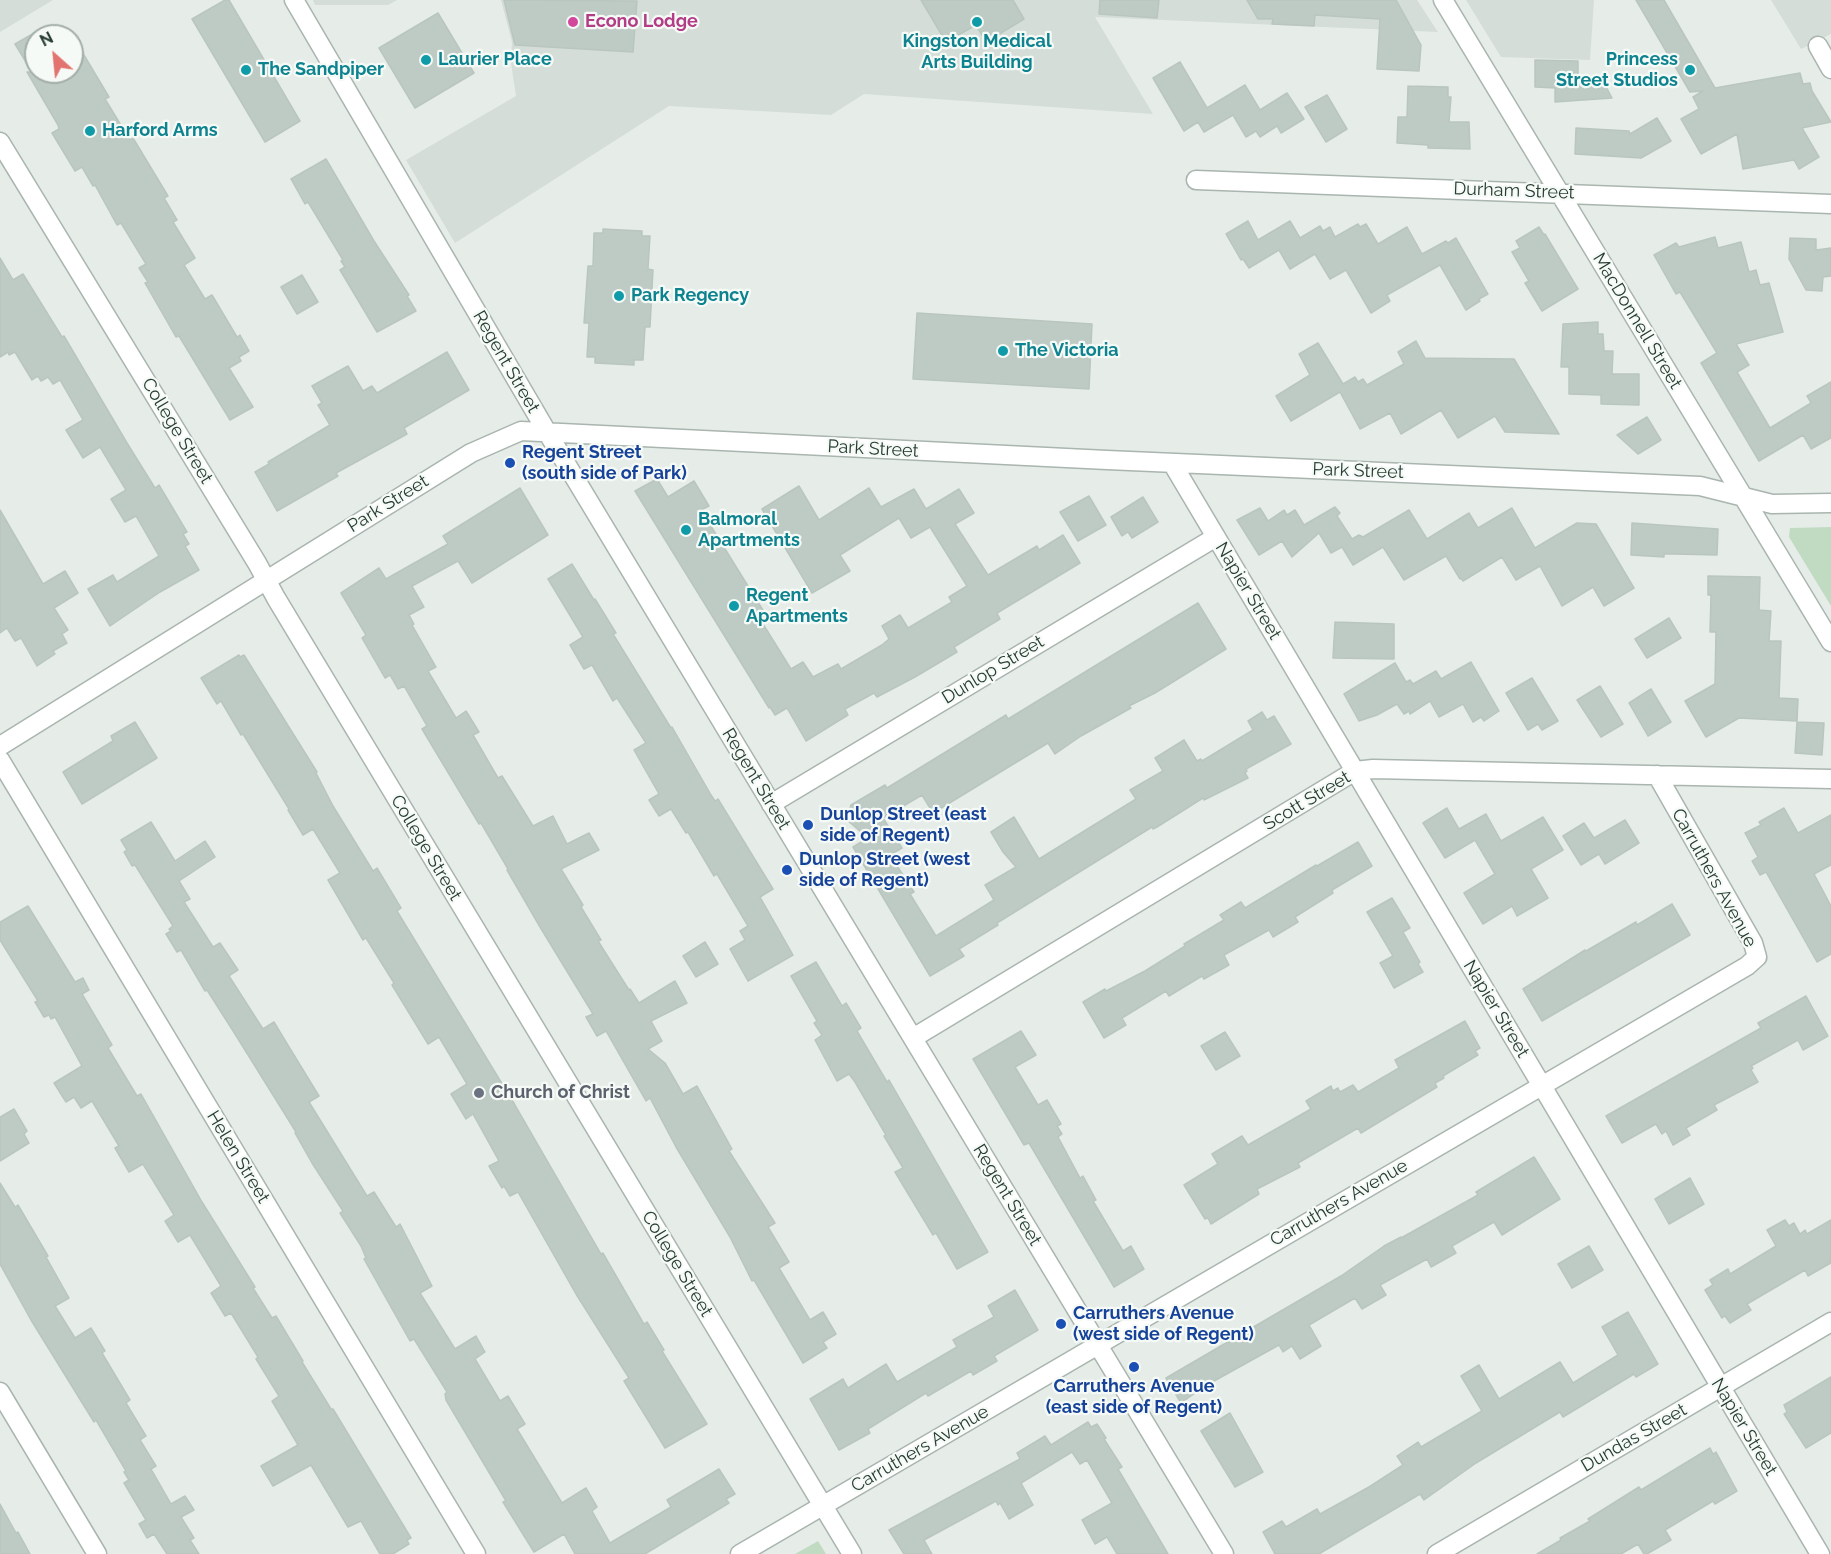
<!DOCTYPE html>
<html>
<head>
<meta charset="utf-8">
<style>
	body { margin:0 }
	#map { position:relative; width:1831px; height:1554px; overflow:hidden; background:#e6ede8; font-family:Raleway,sans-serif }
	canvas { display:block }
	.north { position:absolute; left:24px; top:24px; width:60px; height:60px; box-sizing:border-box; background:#f6faf7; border:2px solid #a3aea8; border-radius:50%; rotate:333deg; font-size:16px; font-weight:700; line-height:24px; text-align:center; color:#273d32 }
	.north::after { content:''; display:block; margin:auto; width:21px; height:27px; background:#e2736e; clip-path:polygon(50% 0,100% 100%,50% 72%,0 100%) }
</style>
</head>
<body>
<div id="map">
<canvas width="1831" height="1554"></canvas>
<div class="north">N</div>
</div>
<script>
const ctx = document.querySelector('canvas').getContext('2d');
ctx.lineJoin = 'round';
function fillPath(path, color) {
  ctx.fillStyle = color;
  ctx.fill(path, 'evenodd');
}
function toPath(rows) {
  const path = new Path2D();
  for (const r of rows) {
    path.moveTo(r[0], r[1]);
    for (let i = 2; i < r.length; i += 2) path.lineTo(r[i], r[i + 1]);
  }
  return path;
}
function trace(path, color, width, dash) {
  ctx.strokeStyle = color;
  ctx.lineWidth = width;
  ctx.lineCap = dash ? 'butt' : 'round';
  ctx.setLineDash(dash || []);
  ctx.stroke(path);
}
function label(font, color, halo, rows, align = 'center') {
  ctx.font = font + ' Raleway,sans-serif';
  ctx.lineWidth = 4.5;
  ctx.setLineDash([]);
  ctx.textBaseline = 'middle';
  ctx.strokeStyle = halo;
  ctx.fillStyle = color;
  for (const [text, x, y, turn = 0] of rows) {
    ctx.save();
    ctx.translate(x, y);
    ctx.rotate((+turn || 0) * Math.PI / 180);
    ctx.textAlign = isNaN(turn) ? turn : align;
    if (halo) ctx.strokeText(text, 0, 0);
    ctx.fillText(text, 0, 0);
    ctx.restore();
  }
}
const built = toPath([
	[0,0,53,0,0,32],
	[313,0,397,0,388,5,315,5],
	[501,0,1417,0,1438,32,1095,17,1153,114,864,94,831,115,669,106,455,243,406,160,516,96,511,63,512,42],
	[1466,0,1594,0,1590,60,1501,57],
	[1771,0,1831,0,1831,34,1801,49]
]);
const green = toPath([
	[1831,527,1831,606,1789,537,1790,528],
	[818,1541,826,1554,795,1554]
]);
const building = toPath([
	[225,0,229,0,300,121,265,142,192,19,225,0],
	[504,0,637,1,633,52,515,45,504,0],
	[921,0,1013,0,1024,19,986,42,976,25,946,42,921,0],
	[1100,0,1159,0,1157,18,1099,14,1100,0],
	[1247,0,1396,0,1421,45,1419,71,1377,69,1380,19,1315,15,1314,26,1272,24,1273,19,1258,19,1247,0],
	[1636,0,1664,0,1715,88,1800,73,1803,84,1810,83,1812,91,1831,122,1802,128,1819,157,1799,169,1794,160,1743,169,1737,134,1701,154,1681,119,1699,109,1693,97,1703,91,1690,92,1636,0],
	[438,13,474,73,415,108,379,48,438,13],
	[36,32,36,72,72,72,72,35,109,97,105,99,130,140,133,138,168,196,164,198,177,220,173,222,195,258,184,265,205,299,212,295,237,337,240,335,249,351,239,357,241,361,229,368,253,407,230,420,179,336,176,337,145,283,148,282,139,268,146,264,121,223,117,225,95,185,93,186,82,167,75,171,52,133,59,129,58,125,27,72,32,72,15,44,36,32],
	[1535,60,1578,61,1578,81,1602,79,1612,98,1555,102,1555,88,1535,87,1535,60],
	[1180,62,1207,108,1245,85,1260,110,1287,93,1304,119,1281,133,1277,126,1260,137,1256,131,1246,137,1233,115,1204,132,1198,122,1184,131,1153,78,1180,62],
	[1408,86,1448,87,1448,97,1451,97,1449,122,1469,122,1470,149,1428,148,1428,145,1397,143,1398,117,1407,117,1408,86],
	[1327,95,1347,129,1326,142,1305,107,1327,95],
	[1657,118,1671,141,1641,158,1575,154,1576,128,1629,131,1630,134,1657,118],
	[326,159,374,241,409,295,407,296,416,311,377,332,340,270,345,267,341,261,343,260,308,202,305,204,291,179,326,159],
	[1248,221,1258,240,1290,221,1300,238,1320,226,1323,231,1330,227,1335,237,1358,224,1360,227,1366,224,1378,244,1407,227,1422,254,1446,241,1448,243,1456,238,1488,294,1479,299,1480,301,1466,310,1440,265,1387,295,1390,301,1371,313,1346,270,1330,279,1315,254,1290,269,1279,250,1249,268,1243,259,1241,260,1226,234,1248,221],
	[1539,227,1544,235,1545,234,1578,289,1542,311,1525,283,1529,281,1512,252,1520,248,1516,241,1539,227],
	[603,229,642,231,642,236,650,236,648,269,653,270,650,327,645,327,643,360,634,360,634,365,595,363,595,357,587,357,589,323,584,323,588,266,593,266,594,233,603,233,603,229],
	[1715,237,1718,248,1741,242,1749,272,1756,270,1760,285,1769,283,1783,332,1736,344,1749,365,1737,372,1770,428,1811,403,1807,396,1831,382,1831,438,1811,449,1803,435,1759,461,1701,363,1717,353,1680,292,1676,294,1654,255,1676,243,1679,247,1715,237],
	[1790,238,1816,239,1816,250,1831,248,1831,276,1823,277,1822,291,1806,290,1789,259,1790,238],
	[0,258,13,280,23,274,62,337,64,336,127,443,155,488,159,485,187,532,183,534,189,544,185,546,199,570,160,592,110,626,88,589,113,575,117,582,159,556,136,516,125,522,111,499,126,490,100,447,83,458,66,430,83,420,60,380,53,384,48,377,41,381,38,376,32,380,15,352,9,355,8,352,0,357,0,258],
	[302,275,318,302,297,314,281,287,302,275],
	[917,313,1092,324,1089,389,913,379,917,313],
	[1598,322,1598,334,1603,334,1604,351,1613,351,1612,374,1639,374,1639,405,1601,404,1601,395,1569,394,1569,367,1561,367,1563,324,1598,322],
	[1416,341,1425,358,1514,359,1559,434,1505,432,1495,416,1458,438,1441,410,1401,434,1390,413,1360,429,1340,392,1291,421,1276,396,1310,375,1299,354,1318,343,1343,384,1355,377,1358,382,1363,379,1367,385,1404,364,1398,352,1416,341],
	[447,352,469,390,404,428,407,434,336,473,338,476,277,511,255,472,269,464,268,462,330,425,318,405,322,403,312,386,348,366,363,391,372,386,377,393,447,352],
	[1647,417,1661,440,1638,454,1617,435,1647,417],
	[657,479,668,497,694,481,709,506,701,510,769,620,763,624,791,669,803,662,813,677,838,664,841,669,882,645,889,639,882,626,900,615,908,628,952,602,949,597,967,586,930,527,911,538,899,518,840,555,850,571,812,593,762,509,799,486,819,520,869,488,881,507,914,489,926,509,959,489,974,513,955,524,988,575,1037,546,1039,550,1063,535,1080,563,997,613,1000,619,954,647,957,652,915,677,877,697,874,693,845,709,848,715,806,741,787,708,775,715,770,707,769,708,635,491,657,479],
	[520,488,548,535,472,583,458,561,412,586,424,607,409,615,414,624,412,625,436,667,428,671,456,718,466,711,479,732,473,735,498,778,502,776,533,826,553,816,567,844,589,833,599,850,561,869,583,905,581,907,601,940,598,941,629,990,630,989,639,1003,675,981,687,1003,651,1021,662,1041,648,1049,665,1063,683,1094,697,1086,732,1149,729,1151,775,1223,768,1227,789,1262,779,1268,810,1320,823,1312,836,1334,823,1342,827,1348,803,1363,754,1280,752,1281,730,1237,676,1147,650,1098,646,1101,606,1031,597,1036,586,1017,593,1014,540,927,507,870,508,869,481,823,479,824,422,729,427,726,404,686,398,689,390,675,385,678,362,638,366,635,341,593,379,568,386,579,448,544,443,536,520,488],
	[1089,496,1106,525,1078,541,1060,512,1089,496],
	[1143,497,1158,522,1132,538,1128,532,1122,536,1111,517,1143,497],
	[1335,507,1340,513,1337,516,1352,539,1359,535,1363,537,1409,510,1427,539,1469,513,1478,528,1512,508,1535,548,1577,523,1596,524,1634,588,1604,606,1593,587,1562,606,1540,566,1516,580,1502,557,1463,581,1461,578,1460,579,1446,556,1404,580,1383,547,1353,565,1342,547,1331,553,1319,533,1292,557,1282,541,1259,555,1237,520,1260,508,1268,521,1284,510,1287,515,1295,510,1304,525,1335,507],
	[0,510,43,584,65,571,78,593,54,608,68,630,62,634,67,643,53,651,55,654,37,666,21,638,15,641,7,628,0,633,0,510],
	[1632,523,1718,529,1717,555,1674,554,1664,554,1664,557,1631,555,1632,523],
	[572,564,594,600,595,599,616,633,613,634,671,728,672,727,711,795,715,801,718,799,773,889,760,897,793,955,748,981,730,949,745,940,740,931,748,926,717,874,714,876,688,832,686,833,671,809,659,816,649,800,659,794,634,750,646,743,617,698,613,701,592,665,584,669,570,645,583,637,548,579,572,564],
	[1708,576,1760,577,1759,610,1771,611,1769,641,1781,641,1779,698,1798,699,1797,721,1739,718,1706,737,1685,701,1715,684,1716,632,1710,632,1711,595,1708,595,1708,576],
	[1198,603,1226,649,1155,693,1129,706,1131,708,1081,736,1055,754,1048,743,933,813,922,795,883,818,902,848,890,855,914,892,910,894,936,936,994,900,985,885,1016,867,1003,852,991,832,1014,817,1039,859,1136,799,1130,790,1163,771,1155,758,1184,740,1197,761,1201,759,1202,761,1253,730,1248,721,1262,712,1267,720,1274,716,1291,744,1246,769,1247,771,1245,773,1248,778,1204,800,1203,798,1157,827,1153,829,1152,827,997,923,998,925,959,949,964,956,930,976,853,847,868,838,847,820,851,805,885,785,887,788,1006,715,1008,719,1198,603],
	[1669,618,1681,638,1647,658,1635,639,1669,618],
	[1335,622,1394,624,1394,659,1333,658,1335,622],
	[239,655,240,657,244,655,317,772,316,773,333,806,373,871,377,868,401,908,397,911,515,1105,601,1254,603,1253,644,1324,647,1322,664,1350,662,1351,707,1424,665,1448,624,1381,629,1378,576,1294,518,1192,510,1196,504,1186,502,1188,489,1166,499,1161,473,1114,466,1119,451,1094,467,1084,439,1037,428,1044,392,985,394,983,366,938,363,940,328,880,340,873,313,829,303,835,288,810,289,809,243,734,241,735,221,701,217,704,201,678,239,655],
	[1471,662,1499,711,1484,721,1481,717,1473,722,1463,704,1439,717,1430,701,1410,714,1409,711,1404,714,1397,704,1377,715,1359,721,1344,694,1395,663,1406,682,1410,680,1413,684,1436,671,1441,679,1471,662],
	[1532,678,1558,721,1542,730,1538,724,1528,730,1506,693,1532,678],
	[1600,686,1623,724,1601,737,1577,700,1600,686],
	[1651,689,1671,722,1648,736,1629,703,1651,689],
	[135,722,157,758,82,804,63,772,113,741,111,736,135,722],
	[1797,722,1824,723,1822,755,1795,753,1797,722],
	[1447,808,1459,829,1486,814,1501,841,1543,817,1563,850,1531,869,1548,898,1517,916,1512,906,1483,924,1464,893,1495,874,1475,840,1445,858,1423,823,1447,808],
	[1784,808,1798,833,1831,815,1831,865,1814,874,1831,906,1831,954,1817,962,1766,872,1760,875,1752,861,1758,857,1745,833,1761,825,1759,822,1784,808],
	[1625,820,1639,843,1605,864,1599,854,1581,865,1563,836,1584,823,1594,838,1625,820],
	[151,822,175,861,205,841,215,857,179,881,190,899,184,902,213,947,220,943,238,970,229,976,263,1029,274,1022,286,1042,319,1096,309,1102,367,1196,374,1192,396,1227,400,1224,432,1286,420,1293,455,1349,476,1336,485,1352,475,1359,500,1401,508,1396,525,1424,517,1429,562,1503,586,1488,597,1507,592,1511,610,1543,671,1507,667,1500,719,1469,735,1494,726,1499,729,1503,645,1554,575,1554,564,1534,534,1552,503,1502,506,1501,446,1400,445,1394,447,1392,414,1339,410,1341,364,1259,366,1258,361,1246,340,1213,343,1211,312,1163,295,1133,296,1132,235,1034,207,990,205,991,181,950,177,952,166,934,171,931,169,929,173,926,135,865,132,866,124,852,127,850,121,840,151,822],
	[1358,842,1372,866,1332,890,1333,893,1295,917,1298,922,1273,937,1269,930,1224,955,1229,965,1204,979,1202,976,1169,996,1166,991,1122,1018,1126,1025,1104,1038,1083,1002,1105,989,1106,991,1145,971,1185,946,1184,944,1224,920,1220,915,1241,902,1245,908,1316,865,1317,866,1358,842],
	[1392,898,1410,928,1403,932,1420,962,1418,964,1423,972,1394,988,1380,963,1393,956,1367,912,1392,898],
	[1672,904,1690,935,1542,1021,1523,989,1585,950,1586,951,1636,922,1637,925,1672,904],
	[28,906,75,982,83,978,89,990,82,994,112,1045,108,1048,137,1096,141,1094,202,1202,255,1287,253,1288,272,1318,276,1316,303,1361,302,1362,331,1409,333,1409,411,1538,407,1540,409,1544,393,1554,380,1554,361,1521,348,1527,311,1465,273,1486,261,1466,298,1445,272,1401,279,1396,256,1359,258,1357,231,1313,225,1316,211,1293,221,1286,190,1235,178,1242,165,1221,174,1215,143,1164,129,1172,115,1148,119,1146,92,1101,81,1108,74,1097,66,1102,54,1083,82,1066,55,1017,51,1019,49,1015,44,1017,35,1002,38,1001,0,940,0,922,28,906],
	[705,942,718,964,696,977,683,956,705,942],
	[816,962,842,1006,846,1003,861,1028,857,1031,887,1082,889,1080,988,1252,957,1269,936,1233,933,1235,895,1172,903,1168,884,1136,886,1135,855,1082,849,1074,837,1081,815,1040,822,1035,814,1023,817,1021,791,976,816,962],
	[1806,996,1828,1036,1803,1050,1798,1040,1751,1066,1753,1068,1751,1070,1758,1082,1714,1105,1717,1110,1686,1128,1690,1135,1673,1145,1666,1131,1662,1134,1656,1124,1622,1143,1606,1116,1761,1028,1758,1023,1806,996],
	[1465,1021,1480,1048,1475,1051,1478,1055,1443,1076,1444,1078,1435,1083,1437,1087,1361,1133,1358,1128,1298,1163,1300,1167,1257,1189,1259,1194,1211,1224,1208,1218,1205,1219,1184,1185,1218,1164,1212,1154,1242,1136,1248,1145,1311,1109,1306,1101,1331,1086,1333,1091,1338,1088,1340,1092,1353,1085,1358,1092,1399,1068,1395,1060,1465,1021],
	[1021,1031,1036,1055,1015,1067,1038,1105,1047,1100,1061,1124,1057,1126,1062,1134,1058,1137,1080,1178,1083,1176,1096,1200,1093,1201,1123,1251,1131,1246,1144,1269,1114,1287,1029,1143,1024,1145,973,1059,1021,1031],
	[1225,1032,1240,1056,1216,1070,1201,1046,1225,1032],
	[14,1109,27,1131,24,1134,29,1143,0,1161,0,1117,14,1109],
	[1534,1157,1560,1199,1502,1235,1494,1222,1452,1246,1456,1253,1431,1267,1427,1259,1380,1285,1386,1295,1362,1309,1355,1298,1309,1325,1321,1346,1300,1359,1292,1346,1283,1352,1279,1345,1205,1386,1181,1403,1166,1378,1341,1276,1384,1246,1401,1237,1401,1238,1478,1195,1476,1192,1534,1157],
	[1690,1178,1704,1204,1669,1224,1655,1199,1690,1178],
	[0,1183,15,1207,18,1205,48,1256,46,1257,69,1298,55,1306,75,1338,91,1328,105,1351,102,1353,130,1400,126,1403,146,1436,140,1440,156,1466,151,1469,171,1504,185,1496,194,1510,181,1517,194,1538,190,1540,199,1554,167,1554,154,1534,147,1538,139,1524,146,1520,124,1483,129,1480,124,1472,126,1471,96,1420,94,1422,31,1320,0,1264,0,1183],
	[1785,1220,1789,1226,1794,1223,1800,1234,1805,1230,1807,1234,1831,1220,1831,1263,1808,1276,1805,1270,1747,1304,1751,1310,1730,1323,1725,1316,1722,1318,1705,1290,1713,1285,1710,1280,1728,1269,1730,1274,1776,1246,1767,1230,1785,1220],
	[1589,1246,1603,1270,1572,1288,1558,1264,1589,1246],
	[1015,1290,1038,1330,994,1356,997,1361,973,1375,971,1371,928,1396,926,1393,868,1429,870,1433,839,1450,810,1399,843,1379,848,1388,886,1364,897,1382,957,1347,953,1340,994,1317,988,1306,1015,1290],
	[1628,1312,1658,1364,1636,1377,1634,1374,1563,1417,1560,1412,1476,1463,1424,1500,1420,1494,1319,1554,1275,1554,1263,1532,1282,1521,1286,1527,1317,1509,1320,1514,1369,1487,1403,1465,1397,1456,1418,1442,1421,1447,1482,1411,1461,1376,1479,1365,1499,1399,1560,1362,1573,1383,1618,1355,1602,1327,1628,1312],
	[1831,1377,1831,1433,1806,1448,1784,1414,1787,1412,1784,1405,1831,1377],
	[1230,1413,1263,1472,1235,1487,1201,1431,1230,1413],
	[1088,1422,1091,1427,1097,1424,1106,1438,1104,1439,1122,1467,1118,1469,1168,1554,1117,1554,1107,1537,1095,1544,1082,1520,1112,1503,1087,1460,1080,1464,1072,1452,1021,1483,1033,1505,1009,1519,1000,1503,998,1505,996,1501,924,1540,932,1554,904,1554,889,1530,1020,1459,1017,1453,1045,1436,1051,1445,1088,1422],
	[1710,1448,1713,1454,1716,1452,1737,1491,1715,1504,1713,1501,1665,1530,1671,1540,1647,1554,1644,1554,1638,1544,1621,1554,1537,1554,1561,1540,1560,1538,1590,1521,1588,1519,1639,1487,1641,1490,1710,1448],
	[0,1504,16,1533,18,1532,30,1554,0,1554,0,1504]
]);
const street = toPath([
	[294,0,547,432,1224,1554],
	[1443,0,1831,642],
	[1818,46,1831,69],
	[0,142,257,563,276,598,852,1554],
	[1196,180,1831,204],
	[1172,463,1820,1554],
	[0,746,471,453,521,431,1107,460,1700,486,1772,504,1831,503],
	[0,760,476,1554],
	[771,804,1216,537],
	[913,1038,1355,771,1373,769,1831,779],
	[0,1392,97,1554],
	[740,1554,1747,966,1757,957,1753,943,1657,775],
	[1437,1554,1831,1322]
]);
const markers = [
	[573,22,6,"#d1479c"],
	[977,22,6,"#0f9aa8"],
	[426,60,6,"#0f9aa8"],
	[246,70,6,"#0f9aa8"],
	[1690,70,6,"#0f9aa8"],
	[90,131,6,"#0f9aa8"],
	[619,296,6,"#0f9aa8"],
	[1003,351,6,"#0f9aa8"],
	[510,463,6,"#1a4fb4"],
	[686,530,6,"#0f9aa8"],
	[734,606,6,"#0f9aa8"],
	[808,825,6,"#1a4fb4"],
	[787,870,6,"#1a4fb4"],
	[479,1093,6,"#6b7280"],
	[1061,1324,6,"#1a4fb4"],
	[1134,1367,6,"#1a4fb4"]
];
const hotelNames = [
	["Econo Lodge",585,22]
];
const cultureNames = [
	["Kingston Medical",977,42,"center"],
	["Arts Building",977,63,"center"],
	["Laurier Place",438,60],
	["Princess",1678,60,"right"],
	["Street Studios",1678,81,"right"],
	["The Sandpiper",258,70],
	["Harford Arms",102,131],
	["Park Regency",631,296],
	["The Victoria",1015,351],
	["Balmoral",698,520],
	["Apartments",698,541],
	["Regent",746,596],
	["Apartments",746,617]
];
const streetNames = [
	["Durham Street",1514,191,2],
	["MacDonnell Street",1637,321,59],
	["Regent Street",506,362,60],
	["College Street",177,431,59],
	["Park Street",873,449,3],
	["Park Street",1358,471,2],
	["Park Street",388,504,-32],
	["Napier Street",1248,591,59],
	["Dunlop Street",993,670,-31],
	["Regent Street",756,779,59],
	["Scott Street",1307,801,-31],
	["College Street",426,848,59],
	["Carruthers Avenue",1714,878,61],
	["Napier Street",1496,1009,59],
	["Helen Street",238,1157,59],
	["Regent Street",1007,1195,59],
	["Carruthers Avenue",1339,1203,-30],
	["College Street",677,1264,59],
	["Napier Street",1744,1427,59],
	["Dundas Street",1634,1438,-30],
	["Carruthers Avenue",920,1449,-30]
];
const transitNames = [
	["Regent Street",522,453],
	["(south side of Park)",522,474],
	["Dunlop Street (east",820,815],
	["side of Regent)",820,836],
	["Dunlop Street (west",799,860],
	["side of Regent)",799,881],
	["Carruthers Avenue",1073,1314],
	["(west side of Regent)",1073,1335],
	["Carruthers Avenue",1134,1387,"center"],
	["(east side of Regent)",1134,1408,"center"]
];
const worshipNames = [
	["Church of Christ",491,1093]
];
fillPath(built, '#d4ddd7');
fillPath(green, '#c1dbc3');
fillPath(building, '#becac4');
trace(building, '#b9c6be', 1.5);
trace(street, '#a9b5ae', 21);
trace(street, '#fff', 18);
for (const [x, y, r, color] of markers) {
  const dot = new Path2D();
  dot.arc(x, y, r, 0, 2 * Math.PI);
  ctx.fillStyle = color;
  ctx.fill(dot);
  trace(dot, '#f6faf7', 2);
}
label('bold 18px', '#b23c85', '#f6faf7', hotelNames, 'left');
label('bold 18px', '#0d838f', '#f6faf7', cultureNames, 'left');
label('18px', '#273d32', '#f6faf7', streetNames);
label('bold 18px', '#164399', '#f6faf7', transitNames, 'left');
label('bold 18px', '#5b616d', '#f6faf7', worshipNames, 'left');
</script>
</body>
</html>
